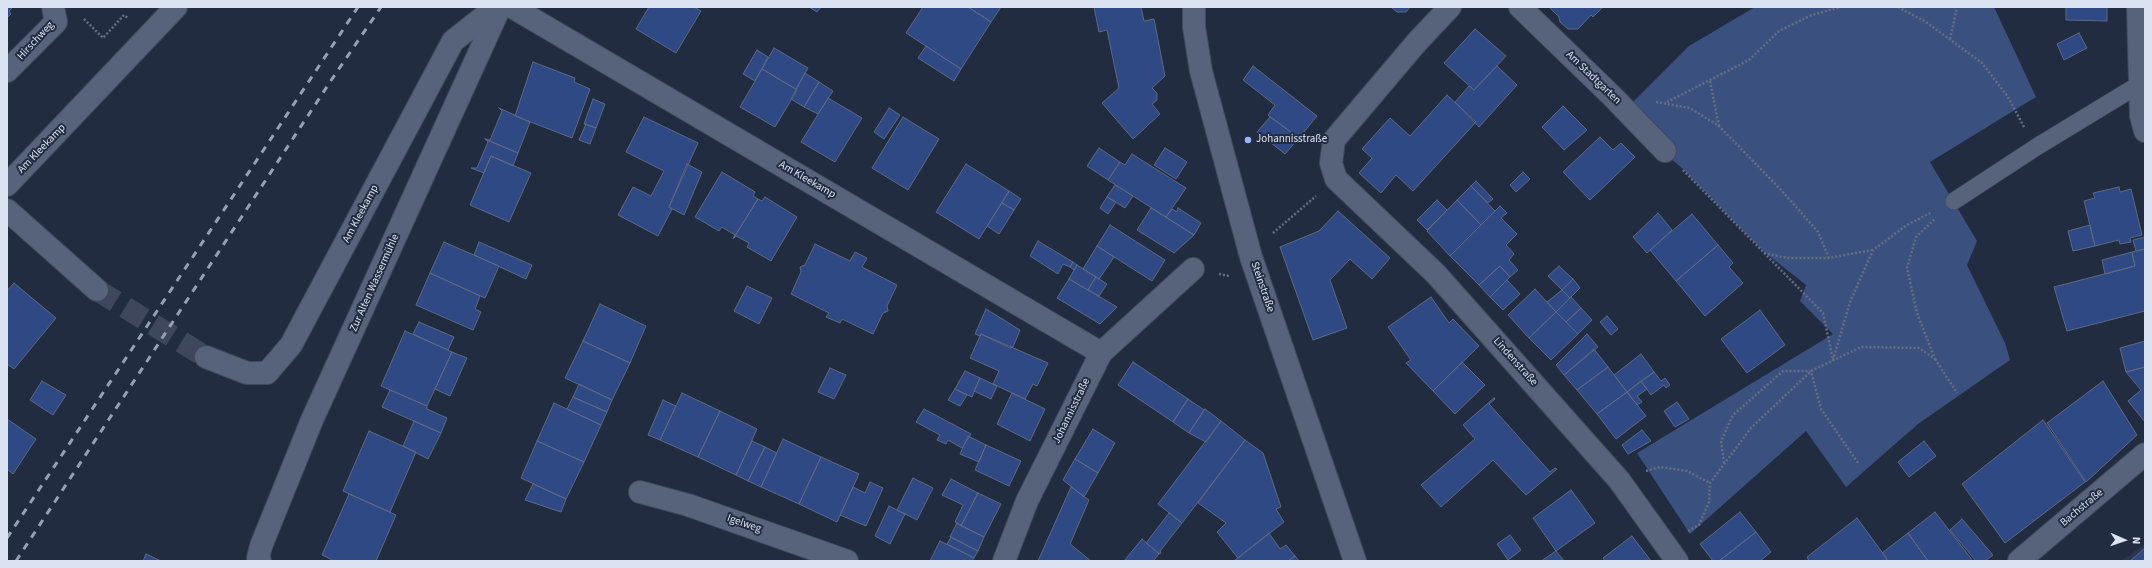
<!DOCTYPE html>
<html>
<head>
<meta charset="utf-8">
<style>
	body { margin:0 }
	#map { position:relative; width:2152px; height:568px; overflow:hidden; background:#222c41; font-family:"Source Sans 3",sans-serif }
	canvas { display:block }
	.frame { position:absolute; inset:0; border:8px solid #dbe2f1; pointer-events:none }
	.north { position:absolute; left:2104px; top:520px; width:40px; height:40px; -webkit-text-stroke:3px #222c41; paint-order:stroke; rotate:92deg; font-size:11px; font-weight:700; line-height:16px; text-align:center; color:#dbe2f1 }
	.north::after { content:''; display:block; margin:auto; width:14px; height:18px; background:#dbe2f1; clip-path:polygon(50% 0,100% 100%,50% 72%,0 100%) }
</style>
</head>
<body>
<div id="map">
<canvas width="2152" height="568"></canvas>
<div class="frame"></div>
<div class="north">N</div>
</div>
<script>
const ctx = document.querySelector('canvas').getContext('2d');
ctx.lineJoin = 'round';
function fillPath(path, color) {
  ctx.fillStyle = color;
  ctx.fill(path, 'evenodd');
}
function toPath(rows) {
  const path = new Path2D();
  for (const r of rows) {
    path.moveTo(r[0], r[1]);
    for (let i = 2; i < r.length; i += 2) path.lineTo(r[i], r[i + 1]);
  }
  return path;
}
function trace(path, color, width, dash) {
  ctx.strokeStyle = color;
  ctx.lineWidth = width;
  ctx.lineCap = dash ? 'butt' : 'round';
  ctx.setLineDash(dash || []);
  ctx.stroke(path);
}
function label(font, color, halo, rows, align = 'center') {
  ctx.font = font + ' "Source Sans 3",sans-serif';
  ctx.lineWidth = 4;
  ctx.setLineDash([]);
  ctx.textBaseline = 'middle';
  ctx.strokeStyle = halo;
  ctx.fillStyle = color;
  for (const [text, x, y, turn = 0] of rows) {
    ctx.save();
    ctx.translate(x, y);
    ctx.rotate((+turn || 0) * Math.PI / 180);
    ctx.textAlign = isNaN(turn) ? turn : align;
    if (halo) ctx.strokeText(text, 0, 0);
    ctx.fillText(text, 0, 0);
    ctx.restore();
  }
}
const built = toPath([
	[2145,544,2145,561,2121,561]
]);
const green = toPath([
	[1755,7,1994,7,2036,97,1930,162,1977,241,1967,265,2005,343,2010,360,1918,424,1846,487,1806,431,1690,534,1637,453,1833,334,1800,301,1806,285,1763,251,1682,168,1619,116,1689,46]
]);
const building = toPath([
	[7,7,13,7,9,11,11,14,7,18,7,7],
	[649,7,694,7,701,11,676,53,636,29,649,7],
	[809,7,821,7,817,12,809,7],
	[923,7,968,7,991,22,961,69,906,33,923,7],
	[968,7,1001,7,991,22,968,7],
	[1094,7,1141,7,1144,21,1154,19,1165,76,1152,88,1157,93,1157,100,1152,104,1160,114,1133,139,1102,103,1119,88,1107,30,1099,32,1094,7],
	[1391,7,1410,7,1406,12,1397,12,1391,7],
	[1549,7,1603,7,1593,17,1591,15,1578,29,1568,29,1560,22,1559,17,1549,7],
	[2066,7,2107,7,2107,21,2066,20,2066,7],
	[1475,29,1506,56,1474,90,1444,63,1475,29],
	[2079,33,2087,48,2064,60,2057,44,2079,33],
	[926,46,961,69,954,81,918,58,926,46],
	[774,48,808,68,796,89,762,69,774,48],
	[757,50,768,57,755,81,743,74,757,50],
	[533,62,575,78,574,82,590,89,572,138,515,116,533,62],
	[1253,66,1317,116,1299,138,1268,115,1275,105,1243,80,1253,66],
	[1497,66,1517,85,1479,127,1455,102,1469,86,1474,90,1497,66],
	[762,69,797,90,775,127,740,107,762,69],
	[805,73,819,82,804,107,791,99,805,73],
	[819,82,833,91,818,114,804,107,819,82],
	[1447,95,1476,122,1413,191,1396,175,1381,193,1359,173,1372,158,1362,149,1390,118,1410,136,1447,95],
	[828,98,862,118,835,162,801,142,828,98],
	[593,99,605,104,596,128,584,124,593,99],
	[1563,106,1587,130,1564,150,1542,127,1563,106],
	[499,108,530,122,518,153,485,139,490,140,502,111,499,108],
	[889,108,900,115,884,139,874,132,889,108],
	[644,117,698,143,669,207,672,209,658,236,618,215,633,187,651,196,664,171,626,152,644,117],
	[903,117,939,139,908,190,872,168,903,117],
	[1270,117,1299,138,1285,154,1257,132,1270,117],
	[586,124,596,128,590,144,579,140,586,124],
	[1600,137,1613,150,1621,143,1635,157,1590,200,1563,172,1600,137],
	[485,139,518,153,513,166,491,156,484,173,471,168,477,168,488,142,485,139],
	[1099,148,1120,162,1108,180,1087,166,1099,148],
	[1165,148,1187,162,1176,179,1154,165,1165,148],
	[1132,154,1186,188,1166,217,1108,180,1120,162,1125,165,1132,154],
	[491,156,531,173,509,222,470,205,491,156],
	[687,164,702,172,684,215,669,207,687,164],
	[966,164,1009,191,979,239,936,212,966,164],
	[722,172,755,192,753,196,758,199,733,239,735,235,722,227,719,231,695,217,722,172],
	[1523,172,1530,179,1516,192,1510,185,1523,172],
	[1476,181,1493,199,1488,203,1471,186,1476,181],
	[1115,185,1133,196,1125,208,1107,197,1115,185],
	[1471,186,1495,211,1481,225,1457,200,1471,186],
	[2119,187,2120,192,2131,189,2142,235,2130,238,2131,242,2120,244,2119,240,2095,246,2084,201,2095,198,2093,193,2119,187],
	[1009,191,1021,199,1014,210,1002,203,1009,191],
	[765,197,797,217,771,261,747,247,749,243,736,236,733,239,758,199,762,201,765,197],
	[1107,197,1116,202,1108,214,1100,208,1107,197],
	[1437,200,1447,210,1427,230,1417,220,1437,200],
	[1457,200,1481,225,1450,256,1427,231,1457,200],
	[1002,203,1014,210,999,234,987,226,1002,203],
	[1500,206,1507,213,1501,218,1517,234,1506,245,1514,254,1509,260,1518,270,1510,277,1500,266,1479,285,1450,256,1500,206],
	[1151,208,1194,235,1174,253,1137,230,1151,208],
	[1178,208,1201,223,1194,235,1166,217,1172,209,1177,212,1178,208],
	[1338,211,1390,258,1372,279,1350,259,1330,280,1347,328,1313,340,1280,247,1319,231,1338,211],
	[1658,213,1672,230,1647,253,1633,237,1658,213],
	[1692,214,1718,245,1676,281,1650,250,1692,214],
	[1110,225,1165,260,1152,281,1097,246,1110,225],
	[2090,225,2095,246,2073,251,2068,231,2090,225],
	[2145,237,2145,249,2136,251,2133,240,2145,237],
	[1038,241,1073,262,1070,267,1063,264,1058,274,1030,256,1038,241],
	[444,242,499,266,485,298,430,273,444,242],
	[479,242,532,265,526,279,474,255,479,242],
	[815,244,850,261,855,252,867,258,862,267,897,285,887,306,888,311,883,313,873,334,842,319,840,323,826,317,829,313,791,294,801,272,800,267,805,265,815,244],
	[1718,245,1733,263,1729,267,1743,283,1705,316,1676,281,1718,245],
	[1097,246,1114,257,1099,279,1083,269,1097,246],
	[2145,249,2145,311,2067,331,2054,287,2135,266,2132,252,2145,249],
	[2132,252,2135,266,2105,274,2102,260,2132,252],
	[1073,262,1077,265,1074,270,1070,267,1073,262],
	[1077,265,1096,277,1088,290,1069,279,1077,265],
	[1500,266,1510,277,1490,297,1479,285,1500,266],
	[1559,266,1573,279,1562,290,1548,276,1559,266],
	[430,273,480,296,475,309,481,312,473,330,416,305,430,273],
	[1096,277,1107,284,1099,296,1088,290,1096,277],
	[1069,279,1088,290,1117,307,1100,324,1057,298,1069,279],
	[1573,279,1580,288,1570,298,1562,290,1573,279],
	[1507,280,1520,294,1503,310,1490,297,1507,280],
	[14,283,56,318,14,369,7,364,7,291,14,283],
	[747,286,772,298,759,324,734,311,747,286],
	[1535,289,1556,312,1529,338,1508,315,1535,289],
	[1562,290,1570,298,1556,312,1547,302,1562,290],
	[1431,297,1449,323,1453,319,1479,346,1433,391,1406,363,1411,360,1388,327,1431,297],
	[1571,297,1581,308,1566,322,1556,312,1571,297],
	[600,304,646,326,630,363,583,341,600,304],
	[1581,308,1592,320,1578,334,1566,322,1581,308],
	[986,309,1020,330,1013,347,1010,348,981,334,980,336,975,334,986,309],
	[1760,310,1785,345,1747,373,1721,339,1760,310],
	[1556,312,1578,334,1551,360,1529,338,1556,312],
	[1607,316,1618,329,1611,335,1600,322,1607,316],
	[419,322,454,337,448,350,413,334,419,322],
	[405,331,452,352,427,406,381,386,405,331],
	[981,334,1048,363,1037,386,1033,384,1025,399,993,384,999,371,970,358,981,334],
	[1587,334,1598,347,1564,375,1556,365,1587,334],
	[583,341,630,363,612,400,565,378,583,341],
	[2145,341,2145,367,2126,372,2120,348,2145,341],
	[1594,349,1608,367,1577,390,1564,375,1594,349],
	[452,352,467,358,450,396,435,389,452,352],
	[1641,354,1654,372,1627,392,1614,375,1641,354],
	[1133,362,1188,399,1173,422,1118,385,1133,362],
	[1462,362,1485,385,1455,414,1433,391,1462,362],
	[1608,367,1627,392,1597,414,1577,390,1608,367],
	[2145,367,2145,422,2128,401,2141,390,2126,372,2145,367],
	[830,368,846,375,834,399,818,392,830,368],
	[965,371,980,378,972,397,955,389,965,371],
	[1654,372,1661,381,1665,378,1670,385,1666,388,1664,385,1651,395,1641,381,1654,372],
	[980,378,997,386,991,399,974,391,980,378],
	[42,381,66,395,53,415,30,400,42,381],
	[1641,381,1647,389,1637,396,1642,402,1637,405,1627,392,1641,381],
	[2103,381,2137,435,2086,482,2047,423,2103,381],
	[579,384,612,400,607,412,573,397,579,384],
	[955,389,967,395,960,406,948,400,955,389],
	[390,390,427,406,427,409,447,418,441,433,382,407,390,390],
	[1627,392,1646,416,1616,439,1597,414,1627,392],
	[682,393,720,411,698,457,660,440,682,393],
	[1012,393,1045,409,1030,441,997,424,1012,393],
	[573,397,607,412,601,425,567,409,573,397],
	[1494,398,1495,399,1489,404,1550,472,1555,468,1557,469,1526,495,1493,460,1441,507,1421,485,1475,439,1463,425,1494,398],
	[1188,399,1204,410,1189,433,1173,422,1188,399],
	[663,400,676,406,660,440,648,435,663,400],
	[1677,402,1689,419,1675,427,1664,411,1677,402],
	[554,403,601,425,584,462,537,441,554,403],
	[924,409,971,434,962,448,948,440,946,444,937,440,940,435,916,422,924,409],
	[1205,409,1221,421,1206,442,1189,433,1205,409],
	[720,411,757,429,736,475,698,457,720,411],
	[7,419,36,439,13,474,7,469,7,419],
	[2043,420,2085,482,2005,543,1962,484,2043,420],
	[414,421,441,433,428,459,403,446,414,421],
	[1221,421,1245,440,1182,523,1158,504,1221,421],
	[1093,429,1115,443,1098,473,1075,459,1093,429],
	[1642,430,1651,441,1628,454,1622,445,1642,430],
	[369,431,416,452,390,512,343,491,369,431],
	[968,436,986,445,979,462,960,454,968,436],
	[783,439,821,457,799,504,761,487,783,439],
	[1245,440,1263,453,1281,507,1276,509,1284,522,1238,558,1217,532,1226,523,1198,503,1245,440],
	[537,441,584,462,566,499,521,478,537,441],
	[752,441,765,447,748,481,736,475,752,441],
	[1924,441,1936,456,1909,477,1898,462,1924,441],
	[986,445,1021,461,1009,486,975,470,986,445],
	[765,447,777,453,761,487,748,481,765,447],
	[821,457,859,474,837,522,799,504,821,457],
	[1075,459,1098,473,1084,497,1063,480,1075,459],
	[913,478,933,488,917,520,897,510,913,478],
	[951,479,978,493,961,526,955,522,963,505,942,495,951,479],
	[870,482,883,488,866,526,840,515,853,487,865,493,870,482],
	[533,484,566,499,561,512,525,500,533,484],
	[1071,487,1089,500,1070,544,1091,561,1038,561,1071,487],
	[1571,490,1595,523,1556,551,1533,518,1571,490],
	[978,493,1001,504,984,537,961,526,978,493],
	[349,494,396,515,376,561,335,561,322,555,349,494],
	[889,506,905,514,890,544,875,536,889,506],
	[1740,512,1756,532,1719,561,1713,561,1700,544,1740,512],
	[1935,512,1973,561,1928,561,1908,533,1935,512],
	[1169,513,1182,523,1160,551,1161,552,1160,554,1146,543,1169,513],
	[1857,518,1887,559,1884,561,1809,561,1807,557,1857,518],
	[1962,519,1993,555,1985,561,1976,561,1950,530,1962,519],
	[957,523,984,537,978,551,950,537,957,523],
	[1756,532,1771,552,1760,561,1719,561,1756,532],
	[1269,533,1280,549,1286,545,1295,556,1288,561,1234,561,1269,533],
	[1908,533,1928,561,1888,561,1882,553,1908,533],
	[1510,535,1521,550,1508,560,1497,544,1510,535],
	[1632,536,1651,561,1605,561,1603,558,1632,536],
	[951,537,978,551,974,558,947,544,951,537],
	[1142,539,1159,554,1153,561,1124,561,1142,539],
	[940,541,974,558,972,561,930,561,940,541],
	[2145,548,2145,561,2130,561,2145,548],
	[1556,551,1564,561,1541,561,1556,551],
	[146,554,161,561,143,561,146,554],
	[1295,556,1299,561,1288,561,1295,556]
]);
const streetTunnel = toPath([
	[97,290,206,357]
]);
const path = toPath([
	[1898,7,1926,22,1982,63,2008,97,2024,127],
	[84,19,103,38,124,15,128,18],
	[1950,39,1957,7],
	[1710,81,1719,126],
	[1656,102,1690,108,1719,126,1782,191,1818,232,1829,258],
	[1667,102,1749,60,1779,31,1812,15,1841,7],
	[1683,170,1823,313,1833,360,1850,302,1873,250,1907,225,1932,212],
	[1273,233,1316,196],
	[1764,253,1787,258,1829,258,1872,250],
	[1219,274,1229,276],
	[1935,359,1957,393],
	[1724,463,1721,441,1733,415,1783,371,1811,371,1821,409,1858,463],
	[1646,471,1660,467,1687,471,1710,483],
	[1688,531,1699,525,1709,502,1710,483,1751,428,1811,371,1861,347,1919,348,1935,359,1917,313,1907,268,1916,237,1936,218]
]);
const lane = toPath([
	[1954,201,2038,146,2140,84]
]);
const street = toPath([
	[512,7,1101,353],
	[1450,7,1417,42,1334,140,1331,163,1336,179,1436,274,1619,480,1677,561],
	[1520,7,1613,97,1665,151],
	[2138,7,2141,116,2145,131],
	[7,71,56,22,53,7],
	[7,185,176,7],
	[7,210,97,290],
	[206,357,247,373,267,373,291,345,453,41,496,7],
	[640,492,688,505,847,561],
	[260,561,258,558,261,546,312,420,500,7],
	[1004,561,1027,501,1101,353,1193,269],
	[2019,561,2145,454]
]);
const secondary = toPath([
	[1194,7,1194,27,1201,71,1251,257,1355,561]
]);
const rail = toPath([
	[7,538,358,7],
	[16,561,332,79,381,7]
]);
const markers = [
	[1248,140,4,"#95b6fd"]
];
const streetNames = [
	["Hirschweg",36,41,-47],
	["Am Stadtgarten",1593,78,44],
	["Am Kleekamp",42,149,-46],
	["Am Kleekamp",807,180,30],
	["Am Kleekamp",361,214,-62],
	["Zur Alten Wassermühle",375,283,-66],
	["Steinstraße",1262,287,71],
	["Lindenstraße",1515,362,48],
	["Johannisstraße",1072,411,-64],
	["Bachstraße",2082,508,-40],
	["Igelweg",744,524,19]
];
const poiNames = [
	["Johannisstraße",1256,140]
];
fillPath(built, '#2a3651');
fillPath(green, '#3a507e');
fillPath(building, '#2f4985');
trace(building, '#5d6982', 1);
trace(streetTunnel, '#3e475b', 22, [22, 11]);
trace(lane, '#414a5c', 18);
trace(street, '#414a5c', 24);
trace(secondary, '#414a5c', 24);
trace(path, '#666e81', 2.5, [2, 2]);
trace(lane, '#57637b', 17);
trace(street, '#57637b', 22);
trace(secondary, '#57637b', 22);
trace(rail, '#979fb0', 3, [7, 7]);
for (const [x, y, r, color] of markers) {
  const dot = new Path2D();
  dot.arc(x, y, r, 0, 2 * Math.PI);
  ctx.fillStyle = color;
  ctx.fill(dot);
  trace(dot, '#222c41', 1.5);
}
label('11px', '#dbe2f1', '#222c41', streetNames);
label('11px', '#dbe2f1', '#222c41', poiNames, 'left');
</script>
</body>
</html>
